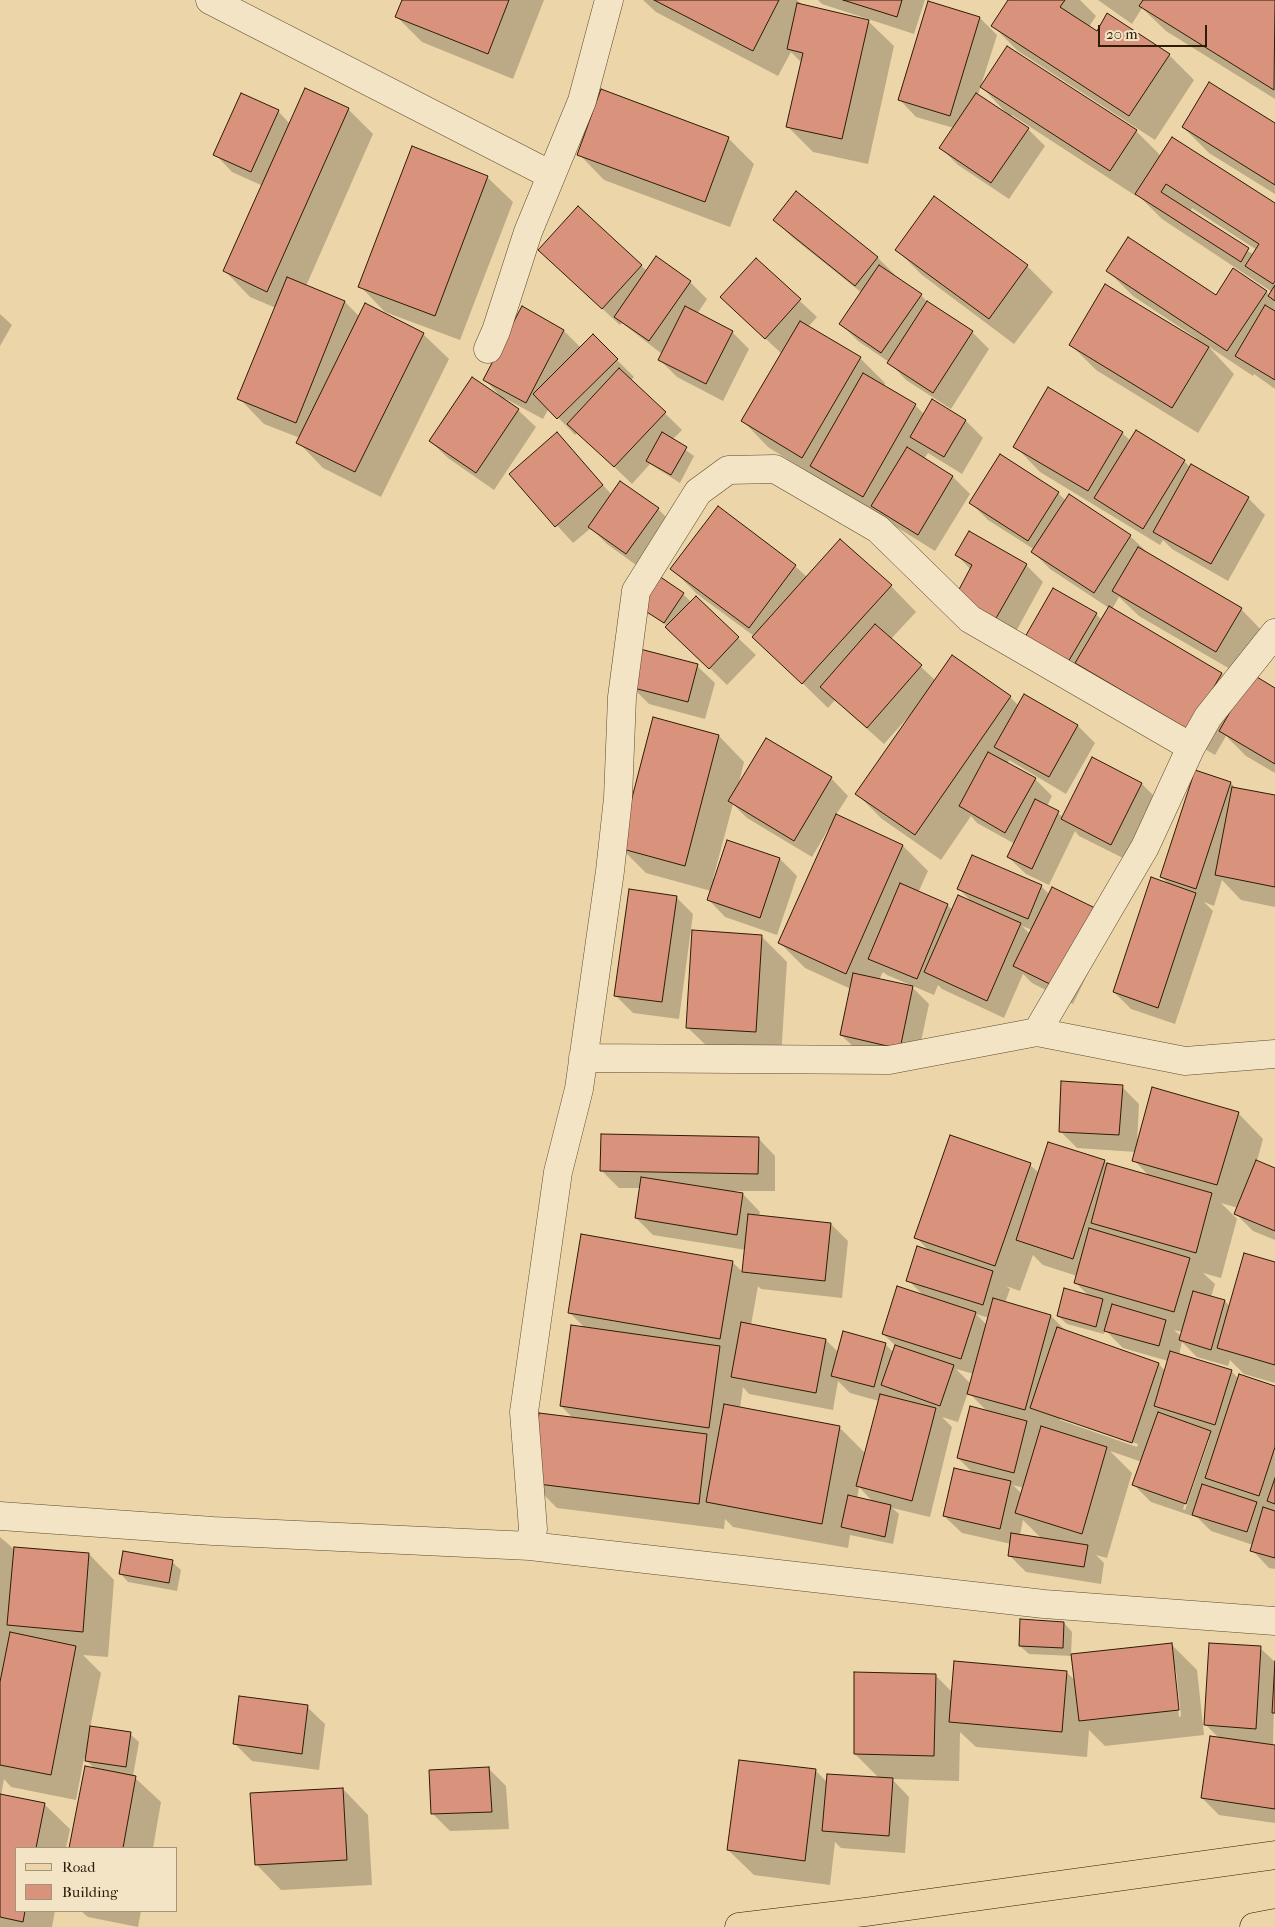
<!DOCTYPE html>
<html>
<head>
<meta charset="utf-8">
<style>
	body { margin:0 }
	#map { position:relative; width:1275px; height:1927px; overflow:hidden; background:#ecd5a8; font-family:"IM FELL French Canon",serif }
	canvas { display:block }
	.legend { position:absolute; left:15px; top:1847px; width:162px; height:65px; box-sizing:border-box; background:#f3e4c6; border:1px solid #a49479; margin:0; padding:6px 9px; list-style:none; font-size:15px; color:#2d1c06 }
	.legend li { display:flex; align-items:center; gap:10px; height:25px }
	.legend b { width:25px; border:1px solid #a49479 }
	.scale { position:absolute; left:1098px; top:25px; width:109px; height:22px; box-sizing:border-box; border:2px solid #2d1c06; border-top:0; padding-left:6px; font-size:15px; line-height:18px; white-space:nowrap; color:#2d1c06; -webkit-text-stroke:4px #f3e4c6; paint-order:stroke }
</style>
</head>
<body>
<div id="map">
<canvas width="1275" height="1927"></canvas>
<ul class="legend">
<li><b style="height:6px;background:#ecd5a8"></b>Road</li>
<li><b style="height:14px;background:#d9927c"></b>Building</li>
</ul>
<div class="scale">20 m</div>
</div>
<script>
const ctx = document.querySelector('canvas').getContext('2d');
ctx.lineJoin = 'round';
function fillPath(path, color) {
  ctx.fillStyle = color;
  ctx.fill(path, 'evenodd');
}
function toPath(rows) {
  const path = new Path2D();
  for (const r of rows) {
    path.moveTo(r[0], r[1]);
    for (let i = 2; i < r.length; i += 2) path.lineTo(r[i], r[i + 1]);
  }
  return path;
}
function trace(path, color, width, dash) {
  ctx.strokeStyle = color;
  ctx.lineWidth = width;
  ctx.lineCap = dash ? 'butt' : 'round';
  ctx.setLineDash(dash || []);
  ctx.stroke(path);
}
const shadow = toPath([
	[403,0,544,0,513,79,422,42,397,17],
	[643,0,797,0,804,6,868,21,894,46,868,164,813,152,787,126,802,63,791,52,778,76,656,12],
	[818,0,925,0,914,34,822,4],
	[1010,0,1080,0,1096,16,1089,27,1097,32,1169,55,1194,80,1155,140,1018,51,993,26],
	[1098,0,1275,0,1275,99,1166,31,1142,8,1132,24],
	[929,2,980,18,997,35,978,95,1010,117,982,87,1136,131,1161,156,1275,204,1275,389,1254,374,1253,376,1208,346,1234,374,1198,433,1096,370,1071,345,1195,340,1196,338,1133,296,1108,271,1216,297,1266,292,1270,295,1272,292,1162,219,1137,194,1136,196,1012,115,1010,117,1028,129,1045,146,1009,199,958,165,941,148,954,128,916,117,899,99],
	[1192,208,1257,250,1254,255,1190,212],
	[348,109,373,134,306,286,345,302,360,317,423,334,449,359,381,497,323,468,298,442,300,438,264,424,239,398,276,308,250,297,225,271,263,186,232,172,215,154,278,111,290,124],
	[1275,124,1275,194,1209,153,1183,127],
	[728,138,754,164,730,227,604,180,579,154],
	[487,177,513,202,460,340,385,312,360,286],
	[796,193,878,258,895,275,893,277,921,295,930,305,972,332,989,349,951,409,906,380,889,362,858,341,841,324,862,293,792,237,775,220],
	[935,198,1027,266,1053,292,1014,344,922,275,897,250],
	[578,208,647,271,690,282,707,299,697,314,732,332,749,349,723,401,677,377,659,359,662,354,622,323,620,325,557,267],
	[756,260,817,317,808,327,860,358,885,383,884,387,915,405,925,415,933,401,966,421,983,438,962,474,928,453,924,459,953,477,970,494,935,551,768,447,743,421,782,354,739,314],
	[522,308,564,331,581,348,593,336,634,377,631,380,682,430,672,440,694,456,680,483,650,464,632,484,578,432,575,435,549,408,543,419,506,399,505,400,518,410,536,427,494,490,448,458,430,441,501,397,484,379],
	[0,314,12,325,0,346],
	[1122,433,1131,441,1184,461,1191,468,1248,498,1265,515,1228,581,1172,549,1163,540,1160,545,1040,472,1015,446],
	[557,434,612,495,658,509,675,526,643,570,607,544,591,528,573,543,511,474],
	[1058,493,1066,501,1130,536,1148,553,1241,609,1266,635,1242,676,1139,616,1119,597,1112,609,1222,674,1242,694,1275,689,1275,773,1246,756,1226,736,1215,755,1102,688,1026,637,1096,614,1102,620,1109,608,1050,569,1033,552,1035,550,988,520,971,503],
	[957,555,1026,565,1043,582,1013,637,973,614,971,570],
	[795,566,807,577,891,586,916,612,891,639,935,680,1010,697,1019,706,1024,696,1078,726,1095,743,1066,794,1009,760,1007,764,1035,779,1052,796,1047,806,1063,817,1092,758,1142,784,1159,801,1129,861,1079,836,1075,831,1049,885,1026,874,1008,857,1015,844,977,823,971,816,941,860,882,819,857,794,910,717,909,716,884,744,835,700,828,708,754,636,697,594,672,569],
	[683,594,691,602,696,598,756,655,727,685,668,627,641,606],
	[697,666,715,683,705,719,649,704,632,687],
	[654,719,719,736,744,762,738,787,831,778,848,796,836,815,903,846,928,871,918,893,947,905,953,910,973,903,959,889,1041,886,1050,895,1111,926,1073,1004,1032,983,1023,974,1004,1018,942,989,938,985,934,995,887,975,883,972,879,980,910,985,929,1004,916,1065,859,1052,841,1035,851,989,805,968,780,943,831,828,829,828,812,857,747,818,733,804,713,879,780,859,797,876,777,935,725,917,708,899,711,891,646,873,620,847],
	[1022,926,1032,930,1030,934],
	[1196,771,1231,783,1236,789,1275,797,1275,907,1241,900,1222,880,1214,906,1204,902,1213,911,1175,1024,1131,1009,1114,992,1170,885,1161,877],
	[676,897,693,914,679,1019,633,1013,615,995],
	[762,937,787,962,781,1057,713,1052,687,1027],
	[1122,1087,1139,1104,1137,1144,1238,1113,1263,1139,1257,1161,1275,1169,1275,1240,1253,1231,1235,1213,1238,1208,1221,1203,1237,1219,1221,1278,1203,1273,1215,1284,1211,1297,1225,1301,1230,1307,1275,1264,1275,1383,1244,1374,1230,1360,1228,1366,1197,1357,1182,1342,1179,1355,1231,1371,1238,1378,1275,1387,1275,1569,1269,1568,1252,1550,1253,1545,1211,1531,1198,1518,1151,1502,1134,1485,1142,1462,1110,1451,1132,1473,1107,1558,1096,1555,1104,1563,1101,1584,1026,1572,1009,1555,1011,1544,962,1533,944,1516,974,1474,958,1458,987,1411,968,1392,958,1422,942,1417,952,1427,930,1517,892,1508,899,1514,893,1544,850,1535,848,1548,733,1527,725,1519,724,1529,557,1508,532,1483,574,1419,561,1406,585,1328,569,1312,732,1262,744,1273,746,1250,653,1235,636,1218,641,1188,619,1188,601,1170,758,1138,775,1156,775,1191,723,1191,743,1194,760,1212,759,1216,831,1224,848,1241,842,1298,761,1289,758,1286,751,1325,826,1340,839,1353,885,1344,893,1352,896,1346,883,1334,924,1296,908,1280,930,1252,916,1237,1030,1165,1039,1173,1049,1143,1105,1162,1108,1165,1150,1177,1134,1160,1136,1152,1077,1148,1060,1131],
	[1033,1255,1043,1265,1077,1276,1075,1282,1089,1296,1058,1316,1067,1324,1104,1334,1105,1330,1123,1348,1168,1361,1165,1371,1159,1364,1067,1332,1051,1316,1005,1303,1010,1289,1006,1286,1020,1291],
	[976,1314,989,1318,987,1325],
	[1174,1330,1182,1332,1181,1336],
	[956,1369,974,1374,971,1384],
	[838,1381,850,1393,879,1401,866,1454,839,1427,740,1408,743,1387,749,1394,833,1410],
	[1060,1417,1138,1444,1137,1447,1060,1420],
	[1207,1440,1209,1440,1185,1510,1183,1509],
	[1013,1485,1024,1488,1022,1494],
	[859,1487,874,1503,857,1499],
	[1023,1520,1042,1539,1020,1535],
	[0,1537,15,1550,15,1548,89,1554,114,1580,108,1657,83,1655,101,1673,90,1728,130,1734,139,1742,133,1776,161,1802,153,1848,71,1848,86,1767,95,1769,84,1758,76,1800,11,1787,4,1779,1,1796,44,1804,70,1829,66,1848,16,1848,16,1911,55,1911,52,1927,0,1927],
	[172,1562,181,1570,177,1591,128,1582,120,1573],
	[1064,1623,1072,1632,1071,1655,1171,1644,1197,1670,1204,1735,1105,1746,1089,1730,1087,1757,976,1747,960,1732,959,1781,892,1779,909,1797,905,1853,841,1848,835,1842,830,1885,754,1875,728,1850,816,1771,827,1782,880,1779,855,1754,935,1675,953,1693,1066,1672,1076,1681,1073,1656,1029,1654,1020,1646],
	[1174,1670,1176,1670,1181,1716,1179,1717],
	[1260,1648,1275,1662,1273,1746,1275,1747,1275,1823,1219,1815,1202,1798,1219,1738,1206,1725],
	[307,1707,325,1724,319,1770,252,1761,235,1744],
	[489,1769,506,1786,509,1829,450,1831,433,1814],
	[343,1789,368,1815,372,1885,281,1890,256,1864],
	[81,1911,141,1911,138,1927,88,1917]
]);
const building = toPath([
	[402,0,509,0,488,54,395,17,402,0],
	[654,0,779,0,753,51,654,0],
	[843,0,902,0,897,17,843,0],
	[1008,0,1065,0,1060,7,1097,31,1107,13,1170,54,1129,116,991,26,1008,0],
	[1143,0,1275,0,1274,90,1139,6,1143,0],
	[928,1,980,17,950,116,898,100,928,1],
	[797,3,869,20,842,139,786,127,803,53,787,49,797,3],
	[1007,46,1137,130,1110,171,980,87,1007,46],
	[1209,82,1275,123,1275,185,1182,127,1209,82],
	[305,88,349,108,267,292,223,271,305,88],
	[601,89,729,137,705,202,577,155,601,89],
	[241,93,279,110,251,172,213,155,241,93],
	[976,93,1029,128,991,183,939,148,976,93],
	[1172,137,1275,203,1275,281,1273,284,1245,266,1259,244,1166,184,1161,192,1249,248,1241,262,1135,194,1172,137],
	[412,146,488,176,435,316,358,287,412,146],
	[796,191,878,257,855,286,773,220,796,191],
	[934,196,1028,265,989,319,895,250,934,196],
	[578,206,642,265,602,309,538,250,578,206],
	[1128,237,1216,295,1233,268,1267,291,1227,351,1106,271,1128,237],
	[656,256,691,281,649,341,614,317,656,256],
	[756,258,801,299,765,339,720,297,756,258],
	[879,265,922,294,881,353,839,324,879,265],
	[287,277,345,301,296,423,237,399,287,277],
	[1105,284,1209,347,1172,408,1069,345,1105,284],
	[1275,285,1275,301,1268,296,1275,285],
	[927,301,973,331,933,393,887,363,927,301],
	[365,303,424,333,355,472,296,443,365,303],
	[1265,305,1275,311,1275,380,1235,356,1265,305],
	[522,306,564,330,526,403,483,380,522,306],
	[685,306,733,331,706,384,658,360,685,306],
	[800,321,861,357,802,458,741,421,800,321],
	[593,334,618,359,557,419,533,394,593,334],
	[619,368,666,412,614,467,567,424,619,368],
	[863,373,916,404,863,497,810,466,863,373],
	[472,377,519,409,476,473,429,441,472,377],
	[1048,387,1123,432,1088,491,1013,447,1048,387],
	[932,399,966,420,944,457,910,437,932,399],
	[1136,430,1185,460,1143,529,1094,498,1136,430],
	[557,432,603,485,555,527,509,474,557,432],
	[662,432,687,447,671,475,646,461,662,432],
	[907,447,953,476,918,535,871,506,907,447],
	[1000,454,1059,492,1028,541,969,503,1000,454],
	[1191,464,1249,497,1211,564,1153,532,1191,464],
	[620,481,659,508,626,554,588,527,620,481],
	[1069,494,1131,535,1094,593,1031,552,1069,494],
	[718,506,796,565,749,628,670,569,718,506],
	[969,531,1027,564,995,620,955,597,972,565,955,555,969,531],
	[840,539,892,585,802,684,752,637,840,539],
	[1138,547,1242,608,1216,652,1112,591,1138,547],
	[659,576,684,593,664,623,639,607,659,576],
	[1053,588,1097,613,1068,662,1025,637,1053,588],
	[696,596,739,637,709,669,665,627,696,596],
	[1109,606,1222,673,1189,730,1075,663,1109,606],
	[875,624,922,665,867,728,820,687,875,624],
	[640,649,698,664,688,702,630,687,640,649],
	[952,655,1011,696,915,835,855,794,952,655],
	[1252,674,1275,688,1275,764,1219,731,1252,674],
	[1024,694,1078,725,1049,777,994,747,1024,694],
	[653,717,719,735,685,866,619,848,653,717],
	[766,738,832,777,794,841,728,801,766,738],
	[988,752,1036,778,1005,833,959,806,988,752],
	[1092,757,1142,783,1111,845,1061,819,1092,757],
	[1195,770,1231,782,1196,889,1160,877,1195,770],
	[1232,787,1275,795,1275,887,1215,875,1232,787],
	[1035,799,1059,811,1032,869,1007,857,1035,799],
	[836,814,903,845,846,974,778,943,836,814],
	[727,840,780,858,760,918,707,900,727,840],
	[972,855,1042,885,1028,919,957,889,972,855],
	[1151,877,1196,893,1158,1008,1113,992,1151,877],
	[900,883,948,904,917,979,868,959,900,883],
	[1052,887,1095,908,1056,987,1013,966,1052,887],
	[629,889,677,896,662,1002,614,996,629,889],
	[958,895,1021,923,987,1001,924,972,958,895],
	[692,930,762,935,756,1032,686,1028,692,930],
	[853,973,913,986,900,1049,840,1035,853,973],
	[1061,1081,1123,1085,1119,1135,1059,1132,1061,1081],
	[1152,1087,1239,1112,1217,1185,1132,1161,1152,1087],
	[601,1134,759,1137,758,1174,600,1171,601,1134],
	[950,1135,1031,1163,995,1266,914,1238,950,1135],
	[1048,1142,1105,1160,1073,1259,1016,1240,1048,1142],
	[1256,1160,1275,1168,1275,1231,1234,1214,1256,1160],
	[1107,1163,1212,1193,1196,1253,1091,1223,1107,1163],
	[641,1177,743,1193,737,1235,635,1218,641,1177],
	[748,1214,831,1223,825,1281,742,1272,748,1214],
	[1089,1228,1190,1258,1174,1312,1074,1283,1089,1228],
	[581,1234,733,1261,720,1339,568,1313,581,1234],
	[917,1246,993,1271,983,1305,906,1281,917,1246],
	[1244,1253,1275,1262,1275,1365,1217,1348,1244,1253],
	[897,1286,976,1312,961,1359,882,1334,897,1286],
	[1064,1288,1103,1299,1096,1327,1057,1316,1064,1288],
	[1193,1291,1225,1300,1211,1350,1179,1340,1193,1291],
	[993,1298,1051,1315,1025,1410,967,1394,993,1298],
	[1112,1304,1166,1320,1159,1346,1104,1331,1112,1304],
	[741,1322,826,1339,816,1393,731,1377,741,1322],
	[571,1325,720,1346,709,1428,560,1406,571,1325],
	[1057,1327,1159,1363,1132,1443,1030,1408,1057,1327],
	[843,1331,886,1343,874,1387,831,1376,843,1331],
	[895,1345,954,1365,940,1406,881,1385,895,1345],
	[1170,1351,1232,1370,1215,1425,1154,1406,1170,1351],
	[1239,1374,1275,1386,1275,1447,1259,1496,1205,1478,1239,1374],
	[880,1394,936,1408,912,1501,856,1486,880,1394],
	[724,1404,840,1426,822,1524,706,1502,724,1404],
	[970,1406,1027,1421,1014,1473,957,1458,970,1406],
	[1158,1412,1211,1431,1186,1504,1132,1485,1158,1412],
	[539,1413,707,1434,699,1504,530,1483,539,1413],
	[1041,1426,1107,1447,1082,1534,1015,1513,1041,1426],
	[954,1468,1011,1481,1000,1529,943,1516,954,1468],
	[1275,1478,1275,1504,1267,1501,1275,1478],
	[1202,1484,1257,1502,1247,1532,1192,1515,1202,1484],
	[848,1495,891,1505,885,1537,841,1527,848,1495],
	[1263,1507,1275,1511,1275,1558,1250,1551,1263,1507],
	[1011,1533,1088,1545,1084,1567,1008,1556,1011,1533],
	[14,1547,89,1553,83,1632,7,1625,14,1547],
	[123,1551,173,1560,169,1583,119,1574,123,1551],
	[1020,1619,1064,1622,1063,1648,1019,1646,1020,1619],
	[10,1632,76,1646,51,1775,0,1765,0,1682,10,1632],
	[1172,1643,1179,1710,1079,1721,1071,1654,1172,1643],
	[1209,1643,1261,1646,1256,1729,1204,1725,1209,1643],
	[954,1661,1067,1671,1062,1732,949,1722,954,1661],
	[1275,1661,1275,1713,1272,1713,1275,1661],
	[854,1672,936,1674,934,1756,854,1754,854,1672],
	[239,1696,308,1705,302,1754,233,1744,239,1696],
	[90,1726,131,1732,126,1767,85,1761,90,1726],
	[1210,1736,1275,1745,1275,1809,1201,1798,1210,1736],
	[739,1760,816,1769,805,1861,727,1850,739,1760],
	[85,1766,136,1776,123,1848,69,1848,85,1766],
	[489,1767,492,1812,431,1814,429,1770,489,1767],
	[827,1774,893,1778,889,1836,822,1831,827,1774],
	[343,1788,347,1860,255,1865,250,1793,343,1788],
	[0,1794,45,1803,36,1848,16,1848,16,1911,25,1911,23,1922,0,1917,0,1794]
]);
const minor = toPath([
	[210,0,551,175],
	[488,349,496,331,528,232,582,101,609,0],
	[1037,1032,1145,847,1191,747,1208,717,1275,633],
	[583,1058,889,1060,1037,1032,1185,1061,1275,1054],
	[0,1516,213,1531,530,1546,1044,1604,1275,1621],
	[530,1546,533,1529,524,1412,558,1172,579,1089,610,871,618,798,622,697,636,591,698,492,728,470,775,469,878,529,970,619,1191,747]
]);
const major = toPath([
	[739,1927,865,1912,1275,1855],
	[1254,1927,1275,1923]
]);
fillPath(shadow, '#0003');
fillPath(building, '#d9927c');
trace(building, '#2d1c06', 1);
trace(minor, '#5d4a2e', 29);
trace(major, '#2d1c06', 29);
trace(minor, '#f3e4c6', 28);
trace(major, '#ecd5a8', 28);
</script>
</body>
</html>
